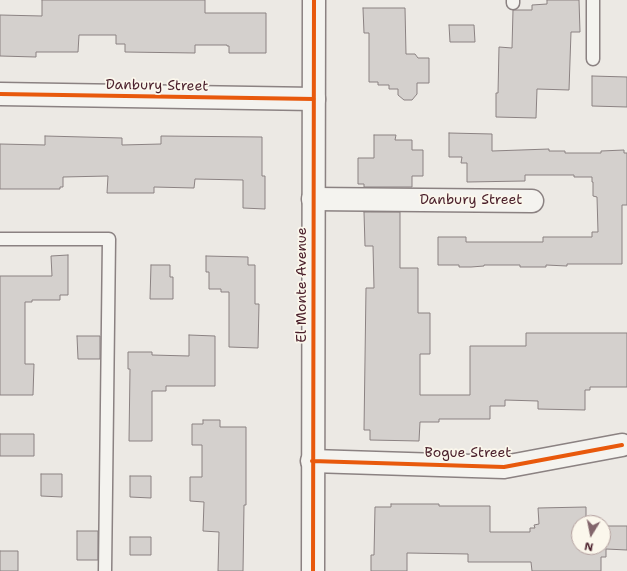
<!DOCTYPE html>
<html>
<head>
<meta charset="utf-8">
<style>
	body { margin:0 }
	#map { position:relative; width:627px; height:571px; overflow:hidden; background:#ece9e4; font-family:"Shantell Sans",sans-serif }
	canvas { display:block }
	.north { position:absolute; left:571px; top:515px; width:40px; height:40px; box-sizing:border-box; background:#fbf7ec; border:1px solid #b4a19f; border-radius:50%; rotate:190deg; font-size:11px; font-weight:700; line-height:16px; text-align:center; color:#4a1f2b }
	.north::after { content:''; display:block; margin:auto; width:14px; height:18px; background:#83666c; clip-path:polygon(50% 0,100% 100%,50% 72%,0 100%) }
</style>
</head>
<body>
<div id="map">
<canvas width="627" height="571"></canvas>
<div class="north">N</div>
</div>
<script>
const ctx = document.querySelector('canvas').getContext('2d');
ctx.lineJoin = 'round';
function fillPath(path, color) {
  ctx.fillStyle = color;
  ctx.fill(path, 'evenodd');
}
function toPath(rows) {
  const path = new Path2D();
  for (const r of rows) {
    path.moveTo(r[0], r[1]);
    for (let i = 2; i < r.length; i += 2) path.lineTo(r[i], r[i + 1]);
  }
  return path;
}
function trace(path, color, width, dash) {
  ctx.strokeStyle = color;
  ctx.lineWidth = width;
  ctx.lineCap = dash ? 'butt' : 'round';
  ctx.setLineDash(dash || []);
  ctx.stroke(path);
}
function label(font, color, halo, rows, align = 'center') {
  ctx.font = font + ' "Shantell Sans",sans-serif';
  ctx.lineWidth = 3.5;
  ctx.setLineDash([]);
  ctx.textBaseline = 'middle';
  ctx.strokeStyle = halo;
  ctx.fillStyle = color;
  for (const [text, x, y, turn = 0] of rows) {
    ctx.save();
    ctx.translate(x, y);
    ctx.rotate((+turn || 0) * Math.PI / 180);
    ctx.textAlign = isNaN(turn) ? turn : align;
    if (halo) ctx.strokeText(text, 0, 0);
    ctx.fillText(text, 0, 0);
    ctx.restore();
  }
}
const building = toPath([
	[42,0,205,0,205,13,266,13,266,53,229,53,229,46,227,46,227,45,195,45,195,53,125,52,125,44,116,44,116,35,79,35,78,52,36,52,36,57,0,56,0,15,42,16,42,0],
	[547,0,579,0,580,32,571,32,569,90,537,89,536,118,496,117,496,93,498,93,499,47,512,48,513,10,532,10,532,5,547,4,547,0],
	[363,8,405,8,406,54,415,54,418,58,429,58,429,83,417,83,417,94,412,100,404,100,398,95,398,89,389,89,389,85,378,85,378,82,369,82,369,33,364,33,363,8],
	[449,25,474,25,475,42,450,42,449,25],
	[592,76,627,77,627,107,592,106,592,76],
	[449,133,492,134,492,151,549,149,549,151,565,151,565,153,601,153,601,151,624,150,624,153,627,153,627,205,622,205,622,264,567,264,567,266,546,265,546,267,520,267,520,265,484,265,484,266,471,267,459,267,459,265,438,265,438,237,466,237,466,242,543,242,543,237,592,237,592,232,598,232,597,197,593,196,593,182,592,182,592,177,574,177,574,175,525,175,525,181,467,182,467,163,461,163,462,157,449,157,449,133],
	[374,135,396,135,395,140,412,140,412,150,423,150,423,176,412,176,412,187,364,187,364,184,358,184,358,158,374,158,374,135],
	[45,136,122,138,122,145,161,144,161,136,262,137,262,176,265,176,265,209,243,208,243,180,195,179,194,188,154,187,154,193,107,193,108,176,63,177,63,187,60,187,60,189,0,189,0,144,45,145,45,136],
	[364,212,400,212,400,268,418,268,418,313,430,313,430,354,420,354,420,395,470,395,470,346,526,346,526,333,627,333,627,387,590,387,590,390,585,390,585,410,538,409,538,401,505,400,505,406,490,406,490,419,439,419,439,422,420,422,419,441,370,440,370,430,364,430,366,288,374,288,373,246,365,246,364,212],
	[68,255,68,295,60,295,60,300,32,300,32,302,25,302,25,364,34,364,33,395,0,395,0,276,52,276,51,256,68,255],
	[206,256,248,257,248,265,255,265,255,304,259,304,258,348,229,347,229,292,221,292,221,289,209,289,209,272,206,272,206,256],
	[151,265,170,265,170,277,173,277,173,299,150,299,151,265],
	[189,335,215,336,215,386,166,386,166,391,152,391,152,441,129,441,130,369,128,369,128,352,152,352,152,355,189,356,189,335],
	[77,336,100,336,100,359,78,359,77,336],
	[203,420,220,420,220,427,246,427,246,505,244,505,243,571,218,571,219,532,203,531,204,502,190,501,190,477,202,477,202,445,192,445,192,424,203,424,203,420],
	[0,434,34,434,34,456,0,456,0,434],
	[41,474,62,474,62,497,41,496,41,474],
	[130,476,151,476,151,498,130,497,130,476],
	[391,504,439,504,439,506,490,506,490,532,530,532,530,528,535,528,534,525,539,524,538,508,586,507,586,523,579,523,579,547,603,547,603,526,627,526,627,550,606,549,606,557,601,557,601,571,532,571,531,562,468,562,468,554,407,553,407,571,371,571,371,555,374,555,375,507,391,507,391,504],
	[77,531,98,531,98,560,77,560,77,531],
	[130,537,151,537,151,555,130,555,130,537],
	[0,551,18,551,18,571,0,571,0,551]
]);
const service = toPath([
	[513,0,513,3],
	[593,59,593,0],
	[0,239,109,239,105,571]
]);
const minor = toPath([
	[0,94,314,99],
	[313,199,532,201],
	[312,461,504,467,622,445]
]);
const tertiary = toPath([
	[313,571,314,0]
]);
const cycleway = toPath([
	[0,94,314,99],
	[312,461,504,467,622,445],
	[313,571,314,0]
]);
const streetNames = [
	["Danbury Street",157,86,1],
	["Danbury Street",471,200],
	["El Monte Avenue",302,285,-90],
	["Bogue Street",468,453]
];
fillPath(building, '#d4d0cd');
trace(building, '#8b8282', 1);
trace(service, '#8b8282', 15);
trace(minor, '#8b8282', 25);
trace(tertiary, '#8b8282', 25);
trace(service, '#f4f3ef', 12);
trace(minor, '#f4f3ef', 22);
trace(tertiary, '#f4f3ef', 22);
trace(cycleway, '#e8590c', 4);
label('14px', '#4a1f2b', '#fbf7ec', streetNames);
</script>
</body>
</html>
